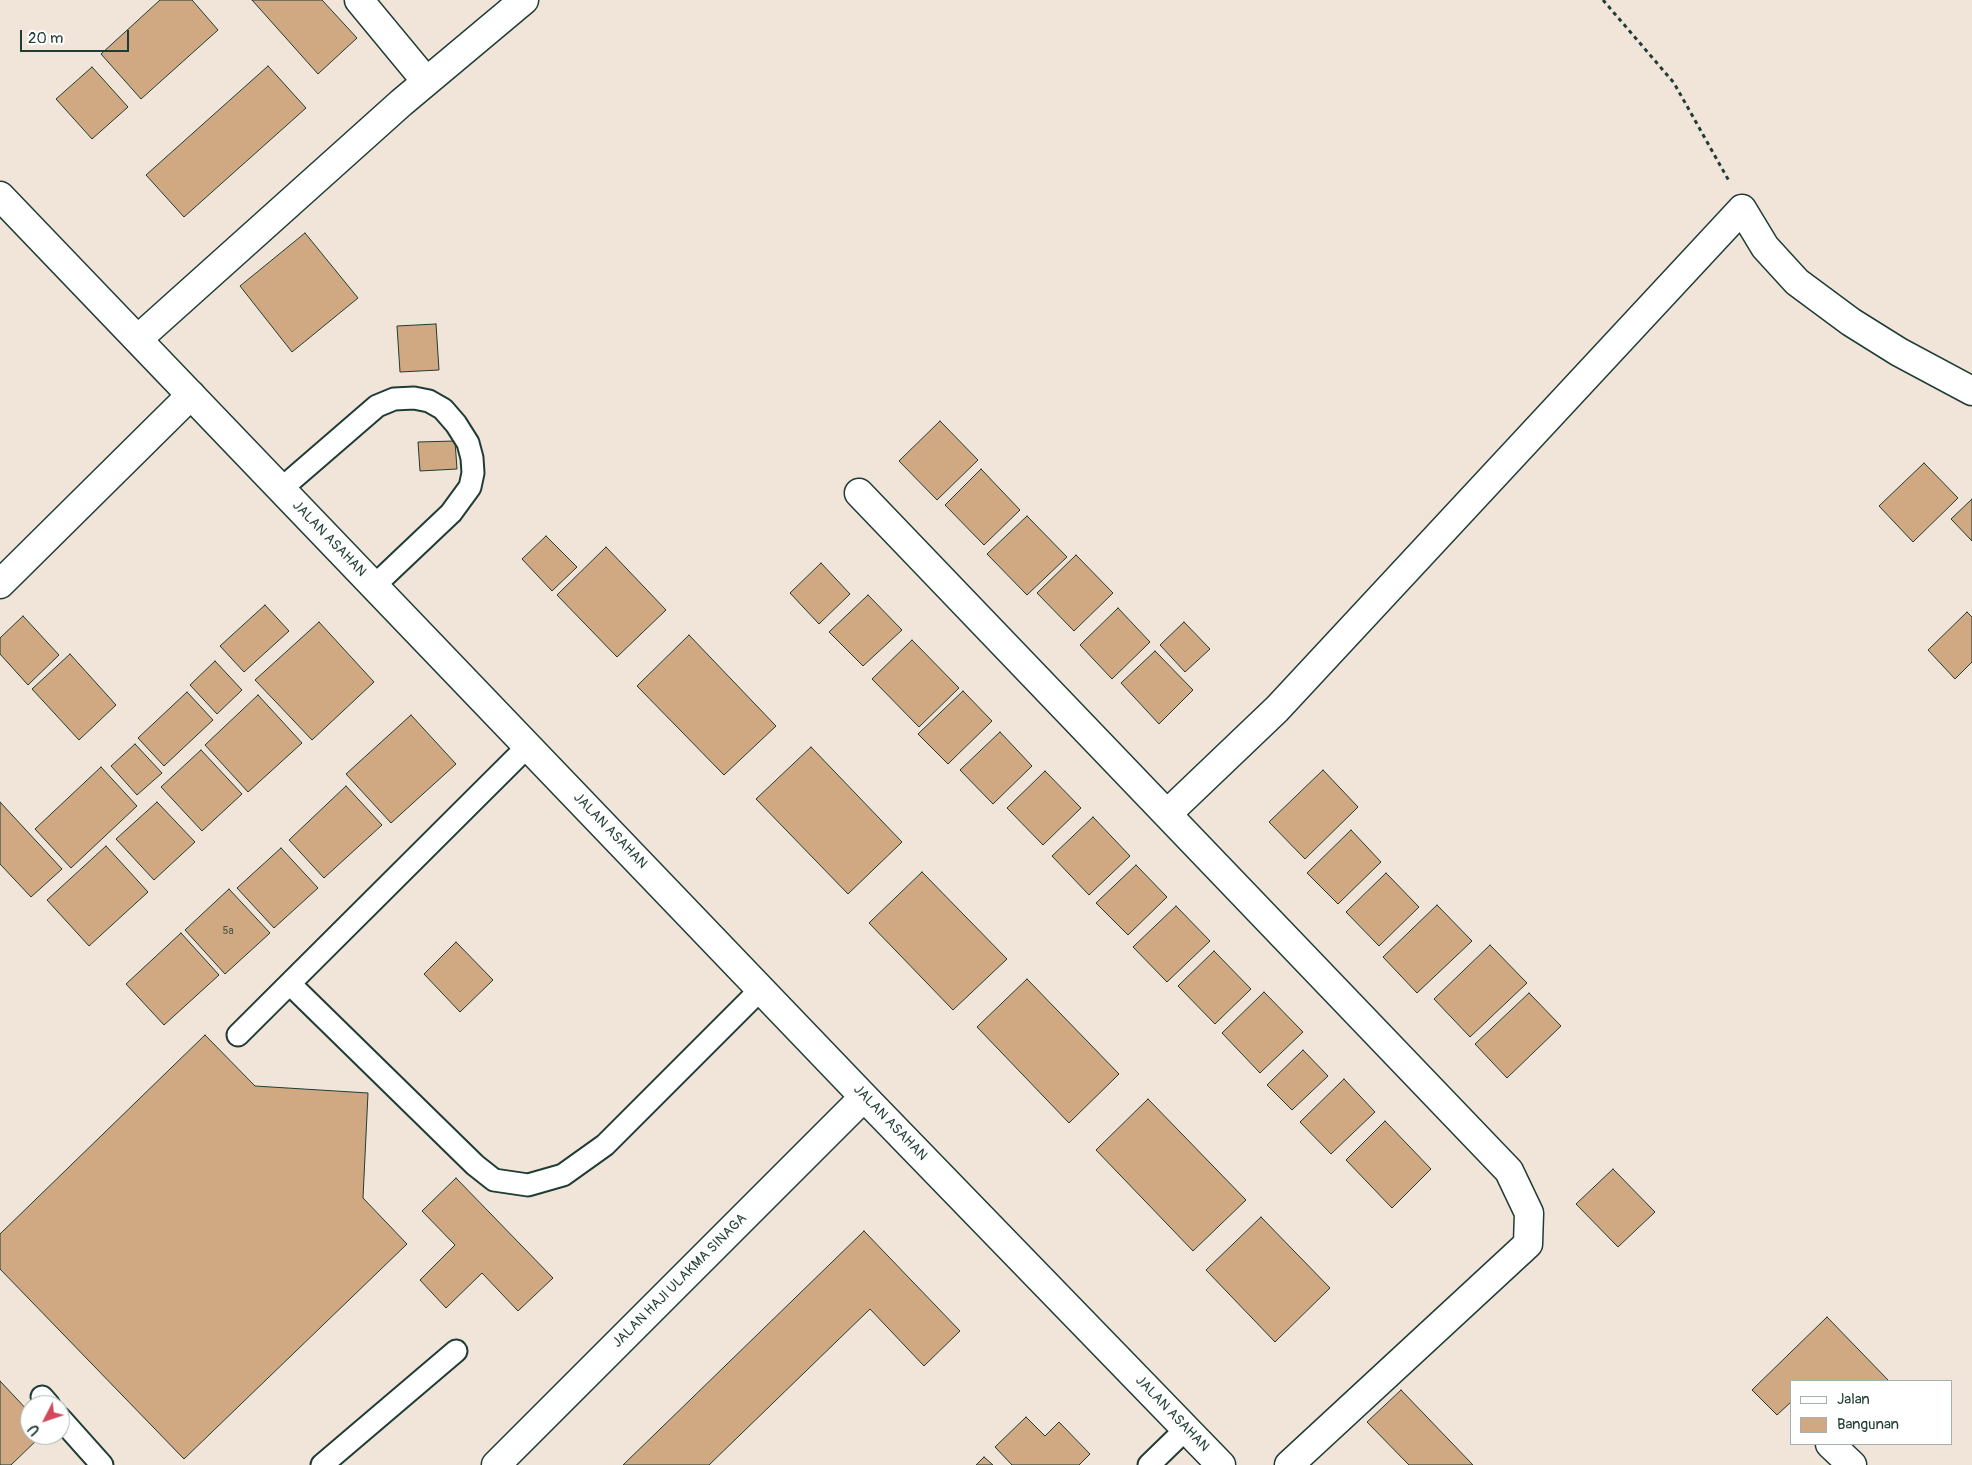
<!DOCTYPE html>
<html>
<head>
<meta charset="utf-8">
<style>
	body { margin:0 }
	#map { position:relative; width:1972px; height:1465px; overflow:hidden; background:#f1e5da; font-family:Pangolin,sans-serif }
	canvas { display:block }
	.legend { position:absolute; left:1790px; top:1380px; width:162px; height:65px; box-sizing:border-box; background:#fff; border:1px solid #a5b1ae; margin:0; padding:6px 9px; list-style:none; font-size:15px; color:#1f3d34 }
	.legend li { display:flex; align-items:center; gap:10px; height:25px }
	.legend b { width:25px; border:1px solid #a5b1ae }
	.north { position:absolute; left:20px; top:1395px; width:50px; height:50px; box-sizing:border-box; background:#fff; border:1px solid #a5b1ae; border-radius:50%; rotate:229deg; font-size:14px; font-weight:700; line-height:20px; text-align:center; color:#1f3d34 }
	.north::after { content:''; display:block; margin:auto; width:18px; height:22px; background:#d1495b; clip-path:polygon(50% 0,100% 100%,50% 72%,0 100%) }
	.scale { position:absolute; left:20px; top:30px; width:109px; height:22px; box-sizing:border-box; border:2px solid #1f3d34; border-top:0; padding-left:6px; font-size:15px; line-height:18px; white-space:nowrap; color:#1f3d34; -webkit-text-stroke:4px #fff; paint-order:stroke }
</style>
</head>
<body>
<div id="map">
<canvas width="1972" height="1465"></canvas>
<ul class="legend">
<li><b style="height:6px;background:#fff"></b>Jalan</li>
<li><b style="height:14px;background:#d0a982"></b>Bangunan</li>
</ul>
<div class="north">U</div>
<div class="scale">20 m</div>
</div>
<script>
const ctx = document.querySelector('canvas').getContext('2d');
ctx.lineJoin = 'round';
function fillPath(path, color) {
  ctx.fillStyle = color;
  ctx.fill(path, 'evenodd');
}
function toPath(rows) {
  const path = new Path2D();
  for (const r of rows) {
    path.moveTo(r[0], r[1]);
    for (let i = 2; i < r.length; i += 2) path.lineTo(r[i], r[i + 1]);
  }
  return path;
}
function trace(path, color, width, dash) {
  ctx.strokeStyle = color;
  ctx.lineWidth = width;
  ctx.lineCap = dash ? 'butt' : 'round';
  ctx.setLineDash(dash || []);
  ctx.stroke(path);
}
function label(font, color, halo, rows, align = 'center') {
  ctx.font = font + ' Pangolin,sans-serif';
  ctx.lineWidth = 5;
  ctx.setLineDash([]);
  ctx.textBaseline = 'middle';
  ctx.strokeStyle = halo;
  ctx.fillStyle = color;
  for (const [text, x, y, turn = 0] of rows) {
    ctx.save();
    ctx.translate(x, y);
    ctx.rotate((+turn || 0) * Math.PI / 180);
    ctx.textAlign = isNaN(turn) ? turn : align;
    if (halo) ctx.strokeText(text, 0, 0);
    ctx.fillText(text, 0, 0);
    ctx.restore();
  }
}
const building = toPath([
	[160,0,192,0,218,30,141,99,101,54,160,0],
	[252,0,322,0,357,38,318,74,252,0],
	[268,66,306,108,184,217,146,175,268,66],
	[92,67,128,107,92,139,56,99,92,67],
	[305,233,358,298,292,352,240,286,305,233],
	[436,324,439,370,400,372,397,326,436,324],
	[940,421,978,460,937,500,899,461,940,421],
	[455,441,457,469,420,471,418,442,455,441],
	[1924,463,1958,498,1913,542,1879,506,1924,463],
	[981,469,1020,510,984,545,945,505,981,469],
	[1972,499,1972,541,1951,519,1972,499],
	[1027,516,1067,557,1027,595,987,554,1027,516],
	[546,536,577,567,552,591,522,559,546,536],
	[606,547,666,610,617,657,557,595,606,547],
	[1076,555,1113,593,1074,631,1037,593,1076,555],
	[821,563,850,594,819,624,790,593,821,563],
	[868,595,902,630,863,666,829,632,868,595],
	[265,605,289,631,244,672,220,646,265,605],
	[1118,608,1150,642,1112,679,1080,645,1118,608],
	[1967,612,1972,617,1972,662,1955,679,1928,650,1967,612],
	[23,616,59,655,28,685,0,654,0,638,23,616],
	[319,622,374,682,312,740,255,680,319,622],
	[1184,622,1210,649,1185,672,1160,645,1184,622],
	[689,635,776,726,724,775,637,686,689,635],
	[912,640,959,688,919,727,872,679,912,640],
	[1155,651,1193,690,1159,724,1121,683,1155,651],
	[70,654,116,705,79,740,32,689,70,654],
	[215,661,242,690,217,714,190,685,215,661],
	[963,691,992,721,948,764,918,734,963,691],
	[187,692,213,720,164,766,138,738,187,692],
	[258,695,302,743,248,792,205,745,258,695],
	[411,715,456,764,391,823,346,774,411,715],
	[1000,732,1032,766,993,804,960,770,1000,732],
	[135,744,162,773,137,795,111,766,135,744],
	[811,747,902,842,848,894,756,799,811,747],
	[201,750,242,794,202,831,161,787,201,750],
	[101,767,137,806,71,868,35,829,101,767],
	[1323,770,1358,807,1305,859,1269,822,1323,770],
	[1045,771,1081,808,1043,845,1007,808,1045,771],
	[346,786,382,825,324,878,289,840,346,786],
	[0,802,62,869,31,897,0,864,0,802],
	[157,802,195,842,154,880,116,839,157,802],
	[1093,817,1130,856,1089,895,1052,856,1093,817],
	[1351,830,1381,862,1338,904,1307,873,1351,830],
	[106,846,148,892,89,946,47,900,106,846],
	[281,848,318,888,274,928,237,888,281,848],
	[1136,865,1167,897,1128,935,1096,903,1136,865],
	[922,872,1007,959,953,1010,869,923,922,872],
	[1386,873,1419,907,1379,946,1346,912,1386,873],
	[229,889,270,933,225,974,185,930,229,889],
	[1437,905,1472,941,1417,993,1383,957,1437,905],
	[1176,906,1210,941,1167,982,1133,947,1176,906],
	[181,933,219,975,164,1025,126,984,181,933],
	[456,942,493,980,460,1012,424,974,456,942],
	[1490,945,1527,983,1470,1037,1434,999,1490,945],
	[1214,951,1251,989,1215,1024,1178,986,1214,951],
	[1027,979,1119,1074,1069,1123,977,1027,1027,979],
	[1264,992,1303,1032,1260,1073,1222,1033,1264,992],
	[1529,993,1561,1026,1507,1078,1475,1044,1529,993],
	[205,1035,255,1086,368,1093,363,1198,407,1244,184,1459,0,1269,0,1234,205,1035],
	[1303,1050,1328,1076,1292,1110,1267,1085,1303,1050],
	[1344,1079,1375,1112,1331,1154,1300,1122,1344,1079],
	[1148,1099,1246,1200,1193,1251,1096,1150,1148,1099],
	[1385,1121,1431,1169,1392,1208,1346,1160,1385,1121],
	[1613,1169,1655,1212,1618,1247,1576,1204,1613,1169],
	[456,1178,553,1278,518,1311,482,1273,446,1308,420,1280,455,1245,422,1211,456,1178],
	[1261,1217,1330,1288,1275,1342,1206,1270,1261,1217],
	[864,1231,960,1331,924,1366,870,1309,709,1465,623,1465,864,1231],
	[1827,1317,1889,1381,1791,1381,1791,1402,1777,1415,1752,1390,1827,1317],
	[0,1381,30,1413,30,1435,42,1435,11,1465,0,1465,0,1381],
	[1401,1390,1473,1465,1409,1465,1367,1422,1401,1390],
	[1026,1417,1045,1436,1059,1422,1090,1454,1079,1465,1012,1465,995,1447,1026,1417],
	[984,1457,993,1465,976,1465,984,1457]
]);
const path = toPath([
	[1603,0,1674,83,1729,181]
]);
const lane = toPath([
	[281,489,377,406,394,399,414,398,429,401,443,409,456,424,468,443,472,458,473,473,470,487,451,513,374,586],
	[290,984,475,1165,494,1180,528,1185,563,1175,605,1145,761,989],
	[238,1035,528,746],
	[42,1397,49,1405],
	[60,1418,102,1465],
	[322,1465,456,1351],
	[1149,1465,1186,1429]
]);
const street = toPath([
	[359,0,426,81],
	[138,339,401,103,524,0],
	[859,493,1509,1171,1529,1213,1528,1244,1289,1465],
	[0,584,191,395],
	[1167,814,1277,709,1742,209,1765,247,1797,282,1851,322,1899,352,1972,391],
	[1830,1444,1852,1465]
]);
const primary = toPath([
	[0,196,864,1097,1221,1465],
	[496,1465,864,1097]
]);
const numberNames = [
	["5a",228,931]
];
const streetNames = [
	["JALAN ASAHAN",329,539,46],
	["JALAN ASAHAN",610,831,46],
	["JALAN ASAHAN",890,1123,46],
	["JALAN HAJI ULAKMA SINAGA",680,1281,-45],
	["JALAN ASAHAN",1172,1414,46]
];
fillPath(building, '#d0a982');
trace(building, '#1f3d34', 1);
trace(lane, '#1f3d34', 25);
trace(street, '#1f3d34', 31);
trace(primary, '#1f3d34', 31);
trace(path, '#1f3d34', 3, [4, 4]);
trace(lane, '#fff', 21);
trace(street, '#fff', 28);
trace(primary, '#fff', 28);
label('11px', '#4b5848', null, numberNames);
label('14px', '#1f3d34', '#fff', streetNames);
</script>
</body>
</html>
